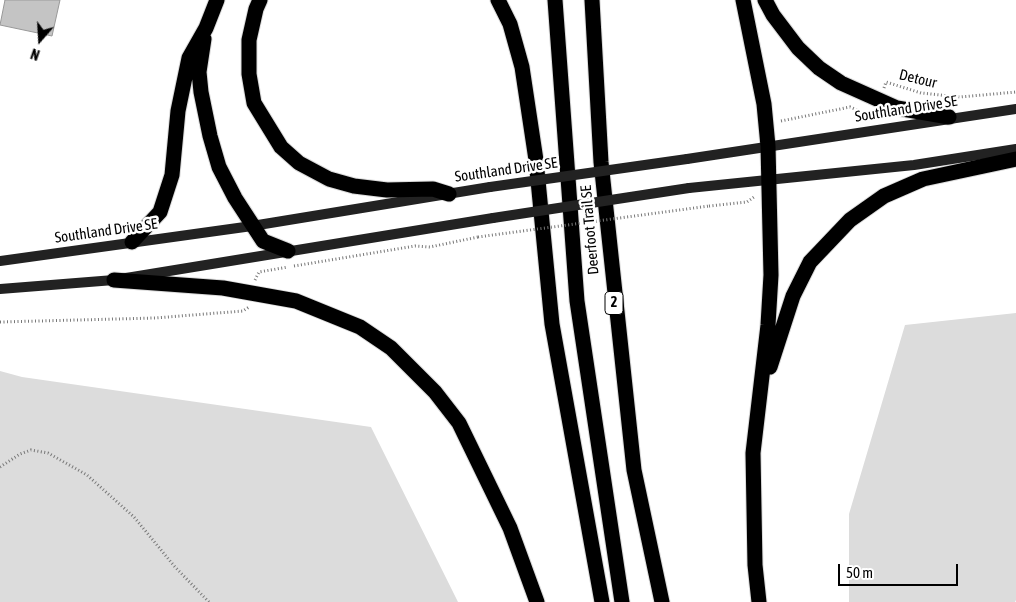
<!DOCTYPE html>
<html>
<head>
<meta charset="utf-8">
<style>
	body { margin:0 }
	#map { position:relative; width:1016px; height:602px; overflow:hidden; background:#fff; font-family:"Asap Condensed",sans-serif }
	canvas { display:block }
	.north { position:absolute; left:15px; top:15px; width:50px; height:50px; -webkit-text-stroke:4px #fff; paint-order:stroke; rotate:199deg; font-size:14px; font-weight:700; line-height:20px; text-align:center; color:#000 }
	.north::after { content:''; display:block; margin:auto; width:18px; height:22px; background:#000; clip-path:polygon(50% 0,100% 100%,50% 72%,0 100%) }
	.scale { position:absolute; left:838px; top:564px; width:120px; height:22px; box-sizing:border-box; border:2px solid #000; border-top:0; padding-left:6px; font-size:15px; line-height:18px; white-space:nowrap; color:#000; -webkit-text-stroke:4px #fff; paint-order:stroke }
</style>
</head>
<body>
<div id="map">
<canvas width="1016" height="602"></canvas>
<div class="north">N</div>
<div class="scale">50 m</div>
</div>
<script>
const ctx = document.querySelector('canvas').getContext('2d');
ctx.lineJoin = 'round';
function fillPath(path, color) {
  ctx.fillStyle = color;
  ctx.fill(path, 'evenodd');
}
function toPath(rows) {
  const path = new Path2D();
  for (const r of rows) {
    path.moveTo(r[0], r[1]);
    for (let i = 2; i < r.length; i += 2) path.lineTo(r[i], r[i + 1]);
  }
  return path;
}
function trace(path, color, width, dash) {
  ctx.strokeStyle = color;
  ctx.lineWidth = width;
  ctx.lineCap = dash ? 'butt' : 'round';
  ctx.setLineDash(dash || []);
  ctx.stroke(path);
}
function label(font, color, halo, rows, align = 'center') {
  ctx.font = font + ' "Asap Condensed",sans-serif';
  ctx.lineWidth = 5;
  ctx.setLineDash([]);
  ctx.textBaseline = 'middle';
  ctx.strokeStyle = halo;
  ctx.fillStyle = color;
  for (const [text, x, y, turn = 0] of rows) {
    ctx.save();
    ctx.translate(x, y);
    ctx.rotate((+turn || 0) * Math.PI / 180);
    ctx.textAlign = isNaN(turn) ? turn : align;
    if (halo) ctx.strokeText(text, 0, 0);
    ctx.fillText(text, 0, 0);
    ctx.restore();
  }
}
const green = toPath([
	[1016,313,1016,600,1015,602,849,602,849,514,905,325],
	[0,371,22,377,371,427,458,602,0,602]
]);
const building = toPath([
	[5,0,60,0,52,36,0,25,5,0]
]);
const path = toPath([
	[884,88,886,82,921,93,960,97,1016,92],
	[781,121,850,107,864,113,869,112],
	[709,206,747,202,754,197],
	[294,266,415,246,430,247,478,237],
	[255,280,259,272,288,267],
	[0,322,155,318,243,311,249,307],
	[0,467,20,454,31,450,48,453,87,475,134,517,175,567,209,602]
]);
const secondary = toPath([
	[687,159,1016,109],
	[689,188,914,165,1016,149],
	[0,261,252,226,490,187],
	[0,289,114,280,493,218]
]);
const motorway = toPath([
	[260,0,256,9,249,40,249,74,254,103,281,147,299,163,329,179,354,186,387,190,433,189,449,194],
	[498,0,510,24,522,67,536,160,552,324,602,602],
	[555,0,577,301,622,602],
	[592,0,601,162,634,470,662,602],
	[743,0,764,104,768,146,771,275,768,325,753,453,755,565,759,602],
	[765,0,773,15,798,48,819,68,841,83,897,108,949,117],
	[204,39,199,72,201,92,210,136,219,167,235,198,263,241,288,251],
	[132,242,160,212,172,175,178,111,189,58,206,28,217,0],
	[114,280,223,288,296,301,360,327,391,348,435,392,459,423,510,528,537,602],
	[770,367,793,296,810,262,850,220,884,196,923,179,1016,159]
]);
const pathBridge = toPath([
	[478,237,709,206]
]);
const secondaryBridge = toPath([
	[490,187,687,159],
	[493,218,689,188]
]);
const shields = [
	[614,303,18]
];
const shieldNames = [
	["2",614,303]
];
const streetNames = [
	["Detour",918,79,14],
	["Southland Drive SE",906,109,-9],
	["Southland Drive SE",506,170,-8],
	["Deerfoot Trail SE",590,230,-95],
	["Southland Drive SE",106,231,-8]
];
fillPath(green, '#dcdcdc');
fillPath(building, '#c4c4c4');
trace(building, '#999', 1);
trace(motorway, '#dbdbdb', 17);
trace(path, '#777', 3, [1, 2.5]);
trace(secondary, '#222', 10);
trace(motorway, '#000', 15);
trace(pathBridge, '#777', 3, [1, 2.5]);
trace(secondaryBridge, '#222', 10);
for (const [x, y, w] of shields) {
  const box = new Path2D();
  box.roundRect(x - w / 2, y - 11.5, w, 23, 4);
  ctx.fillStyle = '#fff';
  ctx.fill(box);
  trace(box, '#000', 1);
}
label('bold 14px', '#000', null, shieldNames);
label('15px', '#000', '#fff', streetNames);
</script>
</body>
</html>
